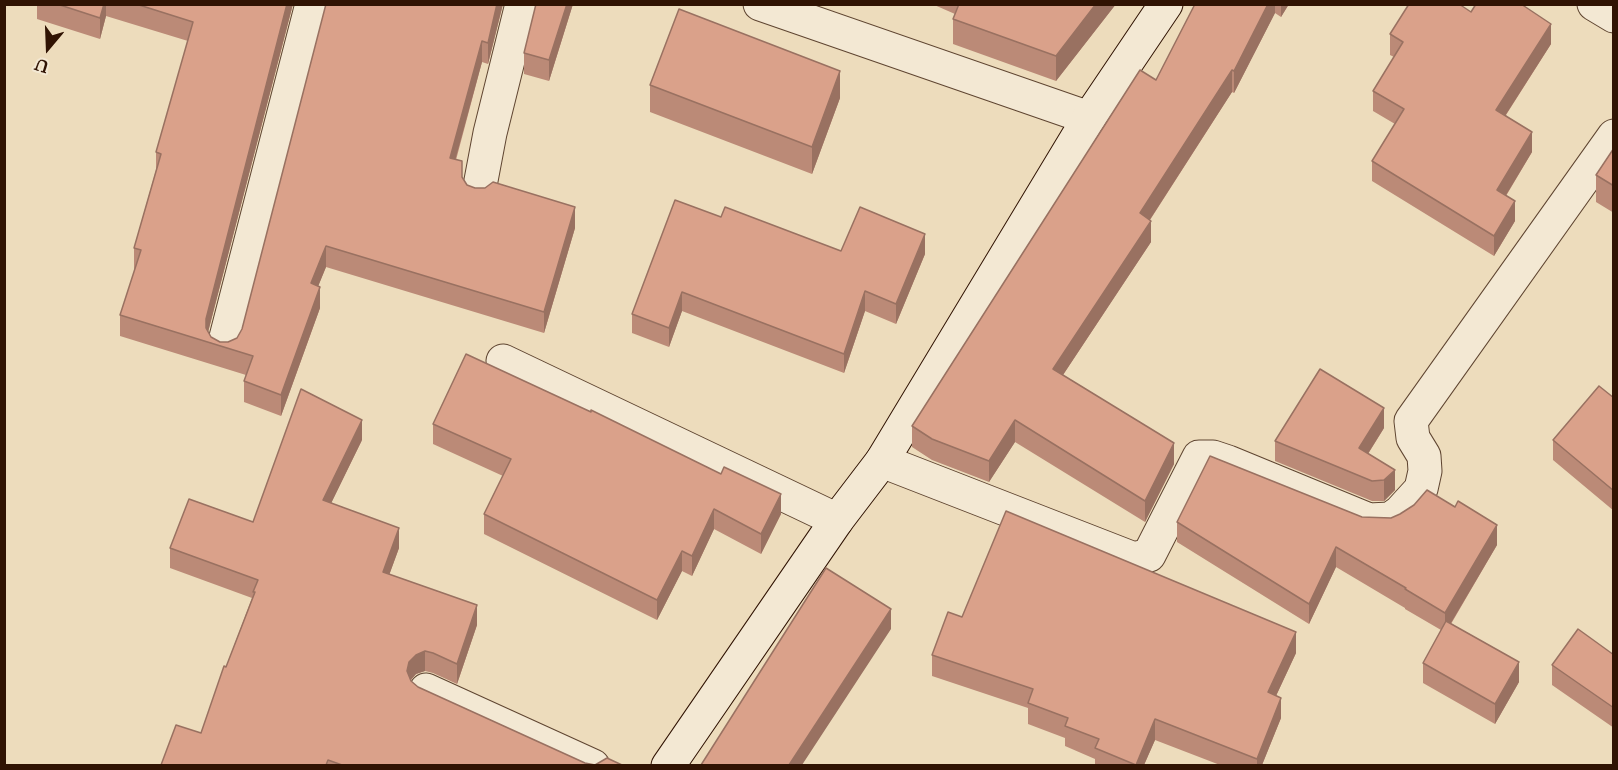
<!DOCTYPE html>
<html>
<head>
<meta charset="utf-8">
<style>
	body { margin:0 }
	#map { position:relative; width:1618px; height:770px; overflow:hidden; background:#eddcbc; font-family:"IM FELL Double Pica",serif }
	canvas { display:block }
	.frame { position:absolute; inset:0; border:6px solid #301303; pointer-events:none }
	.north { position:absolute; left:18px; top:18px; width:60px; height:60px; -webkit-text-stroke:4px #f3e8d3; paint-order:stroke; rotate:199deg; font-size:16px; font-weight:700; line-height:24px; text-align:center; color:#301303 }
	.north::after { content:''; display:block; margin:auto; width:21px; height:27px; background:#301303; clip-path:polygon(50% 0,100% 100%,50% 72%,0 100%) }
</style>
</head>
<body>
<div id="map">
<canvas width="1618" height="770"></canvas>
<div class="frame"></div>
<div class="north">U</div>
</div>
<script>
const ctx = document.querySelector('canvas').getContext('2d');
ctx.lineJoin = 'round';
function toPath(rows) {
  const path = new Path2D();
  for (const r of rows) {
    path.moveTo(r[0], r[1]);
    for (let i = 2; i < r.length; i += 2) path.lineTo(r[i], r[i + 1]);
  }
  return path;
}
function trace(path, color, width, dash) {
  ctx.strokeStyle = color;
  ctx.lineWidth = width;
  ctx.lineCap = dash ? 'butt' : 'round';
  ctx.setLineDash(dash || []);
  ctx.stroke(path);
}
function fillPath(path, color) {
  ctx.fillStyle = color;
  ctx.fill(path, 'evenodd');
}
const street = toPath([
	[760,4,1089,118],
	[1594,4,1614,16],
	[479,191,490,133,522,4],
	[224,345,312,4],
	[503,361,837,520],
	[882,461,1134,559,1149,555,1199,457,1213,457,1228,462,1369,520,1390,519,1400,512,1421,489,1425,471,1424,456,1413,438,1411,421,1614,136],
	[426,690,593,766]
]);
const secondary = toPath([
	[668,766,837,520,882,461,1089,118,1166,4]
]);
const wall = toPath([
	[37,4,293,4,208,332,211,337,220,342,228,342,237,338,503,4,488,64,482,62,456,160,462,177,467,185,575,228,544,333,326,267,318,286,320,308,281,416,244,402,244,381,246,375,120,336,120,315,135,269,134,269,134,248,156,170,156,152,188,41,106,16,100,39,37,19],
	[536,4,573,4,549,81,524,74,524,53],
	[932,4,1116,4,1056,81,953,44,953,19,955,14],
	[1195,4,1289,4,1281,17,1275,13,1234,93,1232,92,1150,220,1151,242,1063,375,1174,464,1145,522,1015,442,989,482,932,460,912,447,912,426,1156,80],
	[1471,12,1551,44,1506,115,1532,152,1506,196,1515,221,1494,256,1372,181,1372,161,1395,124,1373,111,1373,91,1394,57,1390,55,1390,34],
	[650,85,840,98,812,174,650,112],
	[1614,148,1614,213,1596,202,1596,175],
	[721,217,841,251,925,254,896,324,865,311,844,373,682,311,669,347,632,333,632,314],
	[1614,398,1614,511,1553,460,1553,440],
	[433,424,781,514,761,554,714,529,692,576,682,571,657,620,484,534,484,514,503,476,433,444],
	[1384,428,1368,454,1395,490,1384,501,1372,501,1275,461,1275,441],
	[362,440,331,503,399,548,389,575,477,625,457,684,433,673,425,671,416,674,411,680,411,681,418,687,585,763,595,765,622,765,161,765,201,733,252,598,170,568,170,548,253,522],
	[1362,517,1391,518,1497,545,1451,624,1519,682,1495,724,1423,683,1423,663,1441,630,1405,609,1405,608,1336,567,1309,624,1177,542,1177,522],
	[1296,653,1276,696,1281,718,1262,765,1220,765,1155,740,1144,765,1095,765,1095,759,1065,746,1065,738,1028,724,1028,708,932,676,932,655],
	[1614,655,1614,728,1552,685,1552,665]
]);
const shadedWall = toPath([
	[104,4,106,4,106,16,100,39,100,18],
	[287,4,293,4,206,340,206,319],
	[497,4,503,4,488,64,488,43],
	[567,4,573,4,549,81,549,60],
	[1096,4,1116,4,1056,81,1056,56],
	[1268,4,1275,4,1275,13,1234,93,1234,71],
	[1281,4,1289,4,1281,17],
	[1551,24,1551,44,1496,130,1496,110],
	[482,41,482,62,450,179,450,158],
	[1232,70,1232,92,1140,235,1140,213],
	[840,71,840,98,812,174,812,147],
	[1532,132,1532,152,1497,210,1497,190],
	[1515,201,1515,221,1494,256,1494,236],
	[575,207,575,228,544,333,544,312],
	[1151,221,1151,242,1053,390,1053,369],
	[925,234,925,254,896,324,896,304],
	[326,246,326,267,311,304,311,283],
	[320,287,320,308,281,416,281,395],
	[865,291,865,311,844,373,844,354],
	[682,292,682,311,669,347,669,328],
	[1384,408,1384,428,1359,468,1359,448],
	[362,420,362,440,323,520,323,500],
	[1015,420,1015,442,989,482,989,461],
	[1174,443,1174,464,1145,522,1145,501],
	[1395,470,1395,490,1384,501,1384,480],
	[781,494,781,514,761,554,761,534],
	[714,509,714,529,692,576,692,556],
	[1497,525,1497,545,1445,633,1445,613],
	[399,528,399,548,383,592,383,572],
	[1336,547,1336,567,1309,624,1309,604],
	[682,551,682,571,657,620,657,600],
	[477,605,477,625,457,684,457,664],
	[891,609,891,629,802,765,789,765],
	[1296,632,1296,653,1268,713,1268,692],
	[425,651,425,671,416,674,409,682,407,671,409,662,416,655],
	[1519,662,1519,682,1495,724,1495,704],
	[1281,698,1281,718,1262,765,1257,765,1257,759],
	[1155,719,1155,740,1144,765,1136,765]
]);
const building = toPath([
	[57,4,104,4,100,18,57,4],
	[136,4,287,4,206,319,206,328,211,337,220,342,228,342,237,338,242,329,326,4,497,4,488,43,482,41,450,158,462,161,462,177,467,185,475,188,485,188,493,182,575,207,544,312,326,246,311,283,320,287,281,395,244,381,253,356,120,315,141,250,134,248,161,154,156,152,193,22,136,4],
	[536,4,567,4,549,60,524,53,536,4],
	[959,4,1096,4,1056,56,953,19,959,4],
	[1195,4,1268,4,1234,71,1232,70,1140,213,1151,221,1053,369,1174,443,1145,501,1015,420,989,461,932,439,912,426,1140,70,1156,80,1195,4],
	[1409,4,1459,4,1471,12,1476,4,1521,4,1551,24,1496,110,1532,132,1497,190,1515,201,1494,236,1372,161,1404,109,1373,91,1403,42,1390,34,1409,4],
	[679,9,840,71,812,147,650,85,679,9],
	[1614,148,1614,186,1596,175,1614,148],
	[675,200,721,217,725,207,841,251,860,207,925,234,896,304,865,291,844,354,682,292,669,328,632,314,675,200],
	[466,354,591,412,591,410,721,474,724,467,781,494,761,534,714,509,692,556,682,551,657,600,484,514,511,459,433,424,466,354],
	[1320,369,1384,408,1359,448,1395,470,1384,480,1372,481,1275,441,1320,369],
	[1599,386,1614,398,1614,491,1553,440,1599,386],
	[301,389,362,420,323,500,399,528,383,572,477,605,457,664,433,653,425,651,416,655,409,662,407,671,411,681,418,687,585,763,595,765,607,758,622,765,342,765,328,760,326,765,161,765,176,725,201,733,224,666,226,667,255,592,253,592,258,580,170,548,189,499,253,522,301,389],
	[1210,456,1362,517,1391,518,1400,514,1414,505,1427,490,1455,507,1458,501,1497,525,1445,613,1405,589,1406,588,1336,547,1309,604,1177,522,1210,456],
	[1006,511,1296,632,1268,692,1281,698,1257,759,1155,719,1136,765,1095,748,1099,739,1065,726,1068,718,1028,703,1033,689,932,655,948,612,962,617,1006,511],
	[826,568,891,609,789,765,701,765,826,568],
	[1446,621,1519,662,1495,704,1423,663,1446,621],
	[1578,629,1614,655,1614,708,1552,665,1578,629]
]);
trace(street, '#5f4531', 35);
trace(secondary, '#301303', 35);
trace(street, '#f3e8d3', 33);
trace(secondary, '#f3e8d3', 33);
fillPath(wall, '#bb8a77');
fillPath(shadedWall, '#997161');
fillPath(building, '#daa18a');
trace(building, '#997161', 1.5);
</script>
</body>
</html>
